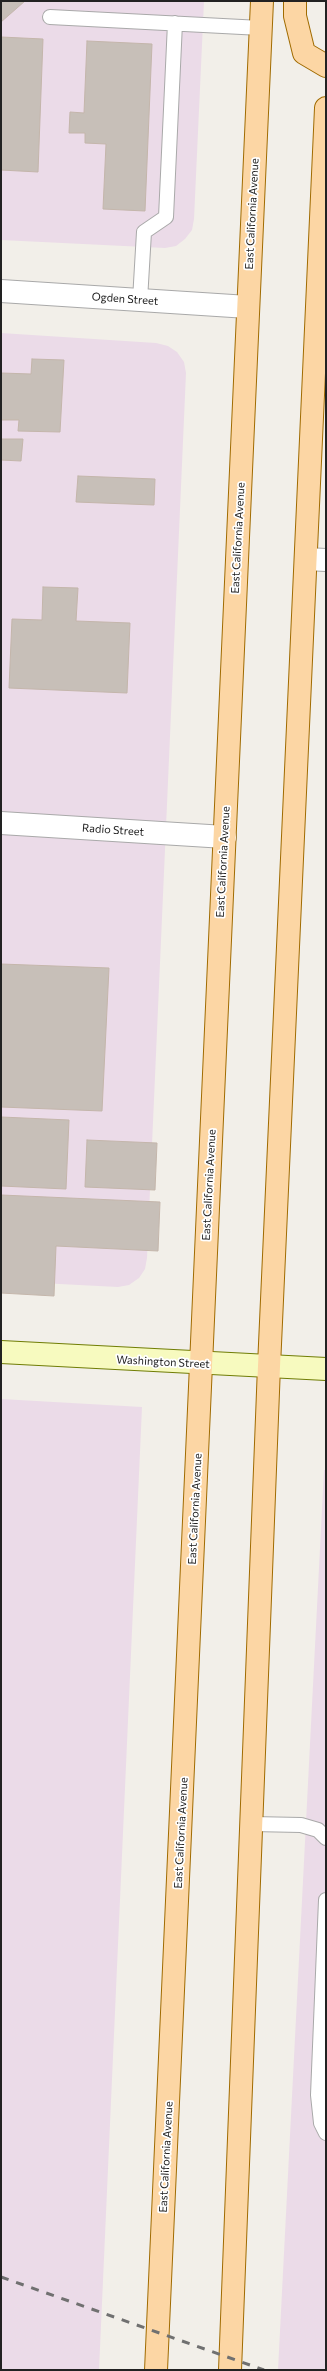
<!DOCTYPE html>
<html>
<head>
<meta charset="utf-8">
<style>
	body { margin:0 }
	#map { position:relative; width:327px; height:2371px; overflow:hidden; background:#f2efe9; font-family:Commissioner,sans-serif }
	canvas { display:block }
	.frame { position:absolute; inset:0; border:2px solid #222; pointer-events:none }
</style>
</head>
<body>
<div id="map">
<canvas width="327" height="2371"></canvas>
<div class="frame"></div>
</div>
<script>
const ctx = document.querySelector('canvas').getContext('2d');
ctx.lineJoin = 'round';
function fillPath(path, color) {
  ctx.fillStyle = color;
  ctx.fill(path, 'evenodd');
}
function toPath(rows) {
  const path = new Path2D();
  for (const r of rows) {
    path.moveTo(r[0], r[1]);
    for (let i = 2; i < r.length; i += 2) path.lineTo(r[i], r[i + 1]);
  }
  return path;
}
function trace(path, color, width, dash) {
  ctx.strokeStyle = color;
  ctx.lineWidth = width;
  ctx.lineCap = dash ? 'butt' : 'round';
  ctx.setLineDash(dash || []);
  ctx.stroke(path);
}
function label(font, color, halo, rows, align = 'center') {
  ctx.font = font + ' Commissioner,sans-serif';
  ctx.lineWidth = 3.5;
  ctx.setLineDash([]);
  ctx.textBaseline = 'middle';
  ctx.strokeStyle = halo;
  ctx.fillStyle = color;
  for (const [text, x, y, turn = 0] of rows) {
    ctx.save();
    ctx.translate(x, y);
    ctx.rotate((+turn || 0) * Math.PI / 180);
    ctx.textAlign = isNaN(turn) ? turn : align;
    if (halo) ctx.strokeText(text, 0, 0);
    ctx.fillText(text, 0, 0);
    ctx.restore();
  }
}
const industrial = toPath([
	[1,1,204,1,194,219,192,230,185,239,176,246,165,248,1,240],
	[1,333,156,343,168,346,177,352,184,362,186,373,147,1258,145,1269,139,1278,129,1285,118,1287,1,1281],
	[1,1399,142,1407,99,2370,1,2370],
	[324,1470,326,1470,326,2370,278,2370]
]);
const building = toPath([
	[1,1,25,1,1,22,1,1],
	[1,37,43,39,38,172,1,170,1,37],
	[87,41,152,44,145,211,103,209,106,144,85,143,85,133,69,133,70,112,84,113,87,41],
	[32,359,64,360,60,432,18,431,19,420,1,420,1,373,31,374,32,359],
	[1,439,23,439,21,461,1,460,1,439],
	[78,476,155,479,154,505,76,502,78,476],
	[43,587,78,588,76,621,130,623,127,693,9,688,12,619,42,620,43,587],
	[1,964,109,968,102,1111,1,1107,1,964],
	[1,1117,69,1120,66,1189,1,1186,1,1117],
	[87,1140,157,1143,155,1190,85,1187,87,1140],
	[1,1195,160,1202,158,1251,56,1246,54,1296,1,1293,1,1195]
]);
const lane = toPath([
	[50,17,261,28],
	[140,300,144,232,166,217,175,23],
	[252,1824,301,1825,318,1830,326,1838],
	[326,1900,318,2095,321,2123,326,2133]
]);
const street = toPath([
	[1,291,248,307],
	[306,559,326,560],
	[1,823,225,837]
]);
const secondary = toPath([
	[1,1352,326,1369]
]);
const primary = toPath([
	[295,1,295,16,304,53,326,66],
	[156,2370,262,1],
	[230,2370,269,1366,326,108]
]);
const rail = toPath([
	[1,2277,264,2370]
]);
const streetNames = [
	["East California Avenue",252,214,-87],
	["Ogden Street",125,299,4],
	["East California Avenue",238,538,-87],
	["Radio Street",113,830,4],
	["East California Avenue",223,862,-87],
	["East California Avenue",209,1185,-87],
	["Washington Street",163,1362,3],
	["East California Avenue",195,1509,-87],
	["East California Avenue",181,1833,-87],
	["East California Avenue",166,2157,-87]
];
fillPath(industrial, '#ebdbe8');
fillPath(building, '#c7bfb8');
trace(building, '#c4b6ab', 1);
trace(lane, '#a9a9a9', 16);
trace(street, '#a9a9a9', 24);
trace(secondary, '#707d05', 24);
trace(primary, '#a06b00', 24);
trace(lane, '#fff', 14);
trace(street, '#fff', 22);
trace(secondary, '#f7fabf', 22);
trace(primary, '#fcd6a4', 22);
trace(rail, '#707070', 3, [8, 8]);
label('11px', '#222', '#fff', streetNames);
</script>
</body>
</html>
